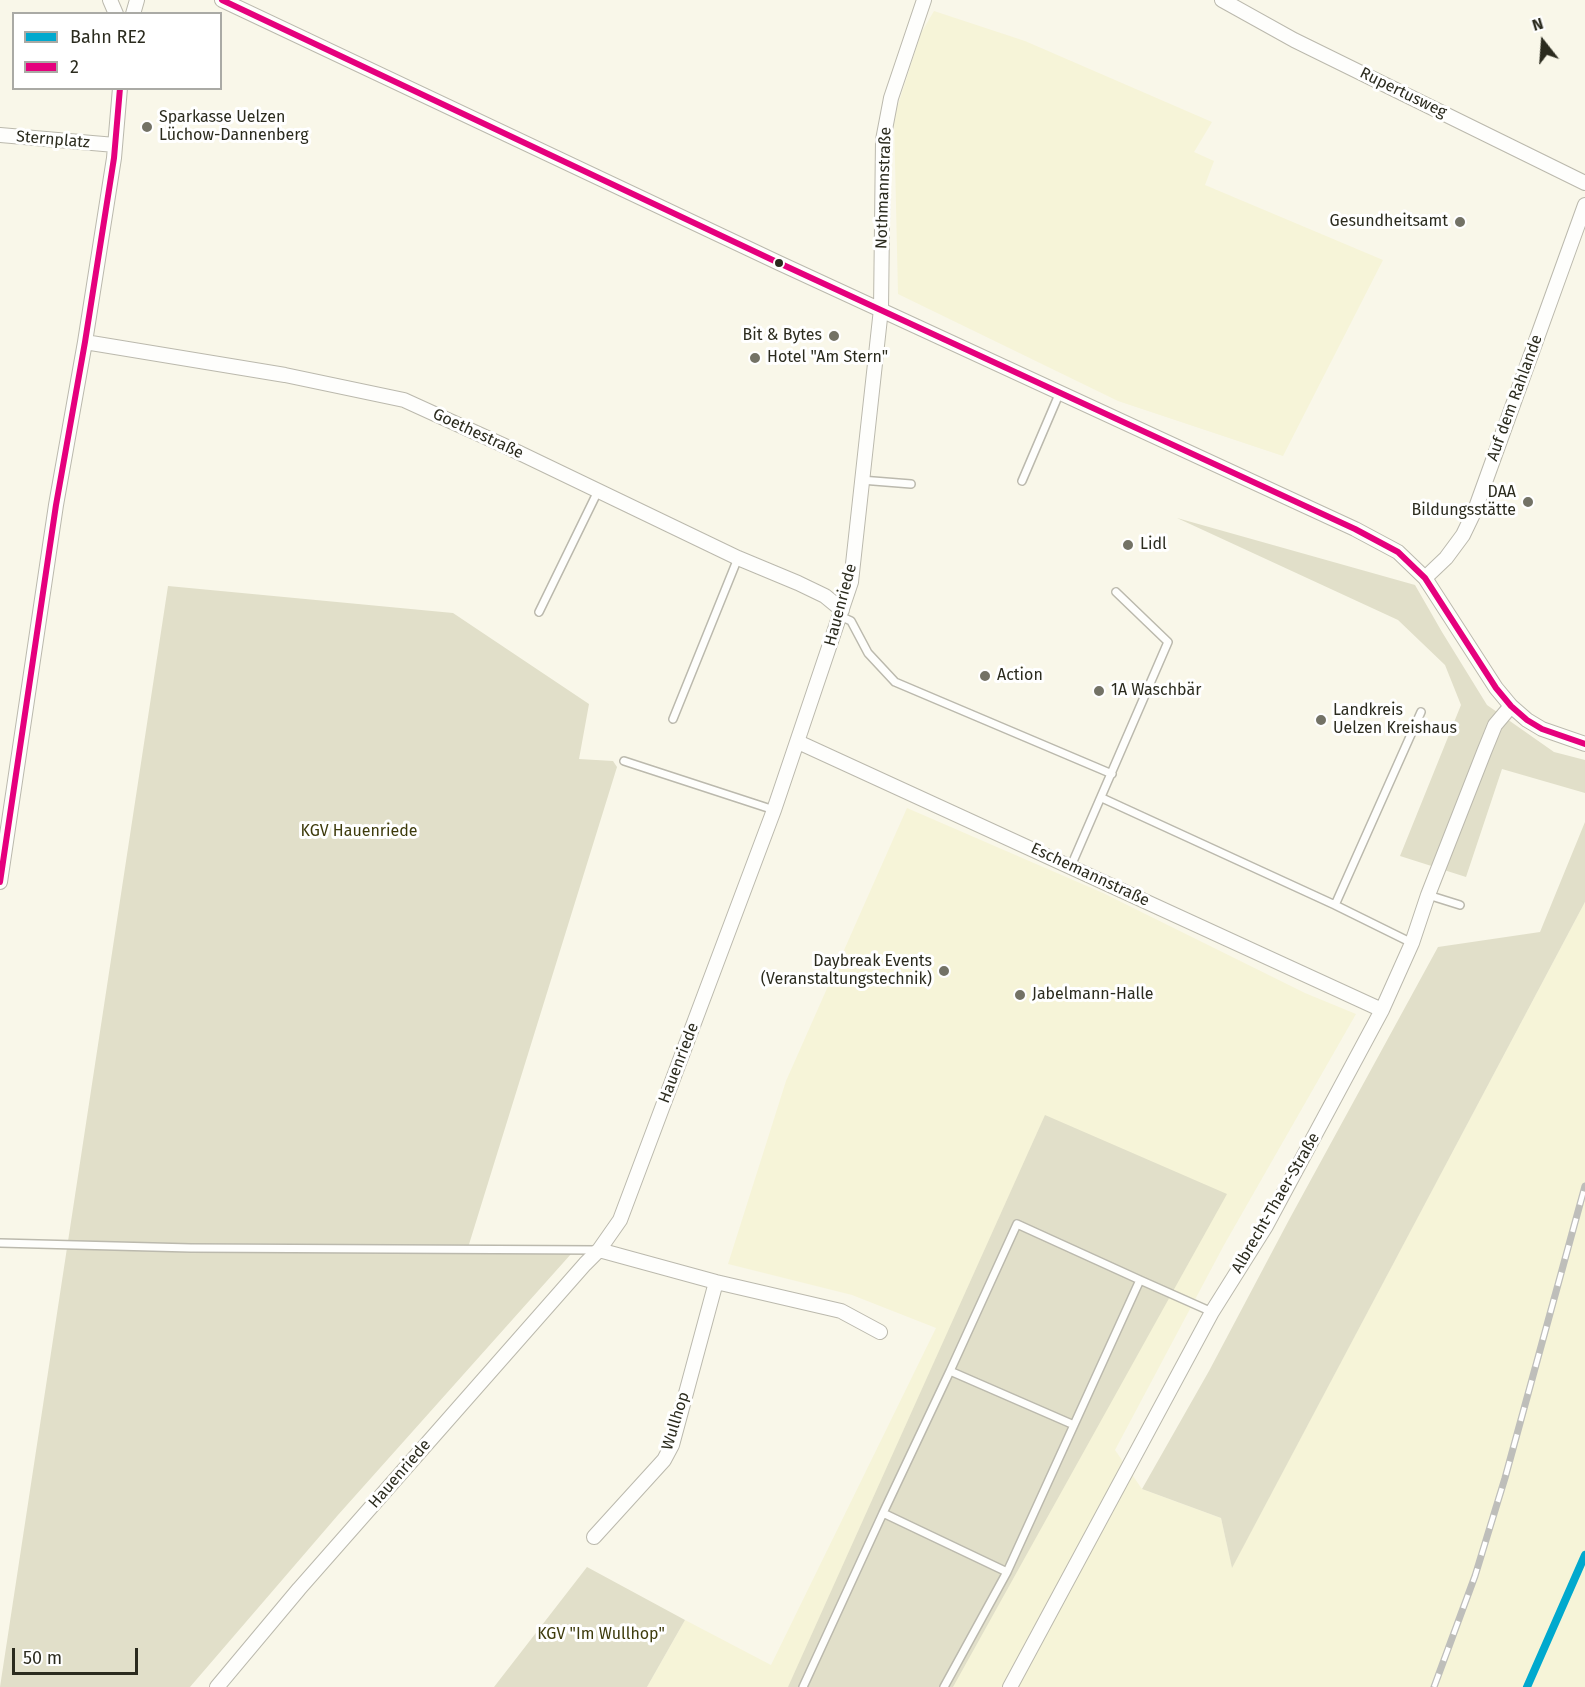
<!DOCTYPE html>
<html>
<head>
<meta charset="utf-8">
<style>
	body { margin:0 }
	#map { position:relative; width:1585px; height:1687px; overflow:hidden; background:#f9f7e9; font-family:"Fira Sans",sans-serif }
	canvas { display:block }
	.legend { position:absolute; left:12px; top:12px; width:210px; height:78px; box-sizing:border-box; background:#fff; border:2px solid #aaaaa5; margin:0; padding:8px 10px; list-style:none; font-size:18px; color:#2b2b1e }
	.legend li { display:flex; align-items:center; gap:12px; height:30px }
	.legend b { width:30px; border:2px solid #aaaaa5 }
	.north { position:absolute; left:1513px; top:12px; width:60px; height:60px; -webkit-text-stroke:4px #fff; paint-order:stroke; rotate:343deg; font-size:16px; font-weight:700; line-height:24px; text-align:center; color:#2b2b1e }
	.north::after { content:''; display:block; margin:auto; width:21px; height:27px; background:#2b2b1e; clip-path:polygon(50% 0,100% 100%,50% 72%,0 100%) }
	.scale { position:absolute; left:12px; top:1648px; width:126px; height:27px; box-sizing:border-box; border:3px solid #2b2b1e; border-top:0; padding-left:8px; font-size:18px; line-height:21px; white-space:nowrap; color:#2b2b1e; -webkit-text-stroke:4px #fff; paint-order:stroke }
</style>
</head>
<body>
<div id="map">
<canvas width="1585" height="1687"></canvas>
<ul class="legend">
<li><b style="height:8px;background:#00a9ce"></b>Bahn RE2</li>
<li><b style="height:8px;background:#e5007d"></b>2</li>
</ul>
<div class="north">N</div>
<div class="scale">50 m</div>
</div>
<script>
const ctx = document.querySelector('canvas').getContext('2d');
ctx.lineJoin = 'round';
function fillPath(path, color) {
  ctx.fillStyle = color;
  ctx.fill(path, 'evenodd');
}
function toPath(rows) {
  const path = new Path2D();
  for (const r of rows) {
    path.moveTo(r[0], r[1]);
    for (let i = 2; i < r.length; i += 2) path.lineTo(r[i], r[i + 1]);
  }
  return path;
}
function trace(path, color, width, dash) {
  ctx.strokeStyle = color;
  ctx.lineWidth = width;
  ctx.lineCap = dash ? 'butt' : 'round';
  ctx.setLineDash(dash || []);
  ctx.stroke(path);
}
function label(font, color, halo, rows, align = 'center') {
  ctx.font = font + ' "Fira Sans",sans-serif';
  ctx.lineWidth = 6;
  ctx.setLineDash([]);
  ctx.textBaseline = 'middle';
  ctx.strokeStyle = halo;
  ctx.fillStyle = color;
  for (const [text, x, y, turn = 0] of rows) {
    ctx.save();
    ctx.translate(x, y);
    ctx.rotate((+turn || 0) * Math.PI / 180);
    ctx.textAlign = isNaN(turn) ? turn : align;
    if (halo) ctx.strokeText(text, 0, 0);
    ctx.fillText(text, 0, 0);
    ctx.restore();
  }
}
const built = toPath([
	[934,11,1025,41,1212,122,1194,152,1214,161,1205,185,1383,260,1283,456,1118,401,898,294,894,117,921,33],
	[907,808,1103,893,1305,993,1356,1014,1224,1245,1115,1450,1142,1489,1221,1518,1232,1567,1585,902,1585,1687,647,1687,685,1620,771,1665,936,1328,852,1295,728,1264,786,1081]
]);
const green = toPath([
	[1177,518,1415,585,1442,632,1487,705,1554,752,1585,760,1585,793,1502,769,1466,877,1400,856,1461,705,1445,665,1398,620],
	[168,586,453,613,589,704,579,759,613,761,617,767,466,1254,571,1254,338,1515,190,1687,0,1687],
	[1585,822,1585,902,1232,1568,1221,1518,1142,1489,1209,1371,1290,1218,1438,947,1540,932],
	[1045,1115,1227,1194,953,1687,788,1687],
	[587,1567,685,1620,647,1687,494,1687]
]);
const lane = toPath([
	[861,480,911,484],
	[1022,481,1060,392],
	[539,612,598,491],
	[840,616,851,621,868,653,895,682,1112,774],
	[673,719,738,558],
	[624,761,774,810],
	[1102,798,1335,905,1412,943],
	[1071,866,1168,642,1116,592],
	[1428,895,1460,905],
	[1335,905,1421,712],
	[0,1243,191,1248,597,1250],
	[1140,1280,1212,1312],
	[883,1513,950,1371,1074,1425],
	[803,1687,883,1513,1007,1572],
	[944,1687,1007,1572,1140,1280,1017,1224,950,1371]
]);
const street = toPath([
	[110,0,116,14],
	[222,0,779,263,1355,529,1398,552,1425,578,1496,688,1511,706,1527,720,1542,729,1585,744],
	[1222,0,1294,40,1585,183],
	[133,14,137,0],
	[0,135,115,145],
	[85,342,285,375,404,400,505,446,738,558,798,583,825,596,842,610],
	[1425,578,1446,558,1463,535,1475,510,1585,205],
	[798,742,1382,1010],
	[0,882,56,505,85,342,114,158,120,88],
	[599,1250,716,1282,841,1311,880,1332],
	[594,1537,664,1460,672,1445,716,1282],
	[217,1687,299,1589,585,1264,599,1250,620,1220,774,810,851,582,881,309,883,140,891,98,924,0],
	[1010,1687,1212,1312,1266,1226,1382,1010,1412,943,1428,895,1484,752,1495,725,1511,706]
]);
const rail = toPath([
	[1434,1687,1475,1576,1505,1478,1585,1186]
]);
const bus1 = toPath([
	[222,0,779,263,1355,529,1398,552,1425,578,1496,688,1511,706,1527,720,1542,729,1585,744],
	[0,882,56,505,85,342,114,158,120,88]
]);
const rail1 = toPath([
	[1527,1687,1585,1555]
]);
const markers = [
	[147,127,6,"#737265"],
	[1460,222,6,"#737265"],
	[779,263,5,"#2b2b1e"],
	[834,336,6,"#737265"],
	[755,358,6,"#737265"],
	[1528,502,6,"#737265"],
	[1128,545,6,"#737265"],
	[985,676,6,"#737265"],
	[1099,691,6,"#737265"],
	[1321,720,6,"#737265"],
	[944,971,6,"#737265"],
	[1020,995,6,"#737265"]
];
const streetNames = [
	["Rupertusweg",1403,93,26],
	["Sternplatz",53,140,5],
	["Nothmannstraße",884,188,-88],
	["Auf dem Rahlande",1515,398,-70],
	["Goethestraße",478,434,25],
	["Hauenriede",841,605,-75],
	["Eschemannstraße",1090,875,25],
	["Hauenriede",679,1063,-69],
	["Albrecht-Thaer-Straße",1276,1203,-60],
	["Wullhop",676,1421,-73],
	["Hauenriede",400,1474,-49]
];
const poiNames = [
	["Sparkasse Uelzen",159,118],
	["Lüchow-Dannenberg",159,136],
	["Gesundheitsamt",1448,222,"right"],
	["Bit & Bytes",822,336,"right"],
	["Hotel \"Am Stern\"",767,358],
	["DAA",1516,493,"right"],
	["Bildungsstätte",1516,511,"right"],
	["Lidl",1140,545],
	["Action",997,676],
	["1A Waschbär",1111,691],
	["Landkreis",1333,711],
	["Uelzen Kreishaus",1333,729],
	["Daybreak Events",932,962,"right"],
	["(Veranstaltungstechnik)",932,980,"right"],
	["Jabelmann-Halle",1032,995]
];
const parkNames = [
	["KGV Hauenriede",359,832],
	["KGV \"Im Wullhop\"",601,1635]
];
fillPath(built, '#f6f4d8');
fillPath(green, '#e1dfc9');
trace(lane, '#bbb9ad', 10);
trace(street, '#bbb9ad', 16);
trace(lane, '#fefefc', 7);
trace(street, '#fefefc', 14);
trace(rail, '#bebeba', 7);
trace(rail, '#fff', 4.5, [14]);
trace(bus1, '#e5007d', 6);
trace(rail1, '#00a9ce', 8);
for (const [x, y, r, color] of markers) {
  const dot = new Path2D();
  dot.arc(x, y, r, 0, 2 * Math.PI);
  ctx.fillStyle = color;
  ctx.fill(dot);
  trace(dot, '#fff', 2);
}
label('16px', '#2b2b1e', '#fff', streetNames);
label('16px', '#2b2b1e', '#fff', poiNames, 'left');
label('16px', '#3e3b0c', '#fff', parkNames);
</script>
</body>
</html>
